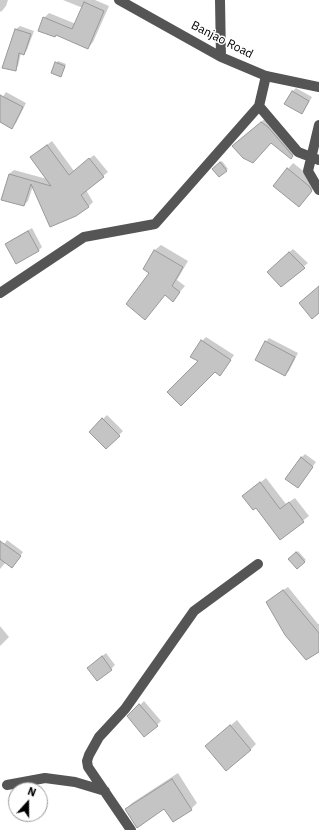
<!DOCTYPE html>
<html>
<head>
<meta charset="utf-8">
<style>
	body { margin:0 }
	#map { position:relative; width:319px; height:830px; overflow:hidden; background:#fff; font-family:"IBM Plex Sans",sans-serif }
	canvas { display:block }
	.north { position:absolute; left:8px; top:782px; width:40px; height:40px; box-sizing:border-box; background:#fff; border:1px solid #999; border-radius:50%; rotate:21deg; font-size:11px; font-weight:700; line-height:16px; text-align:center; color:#000 }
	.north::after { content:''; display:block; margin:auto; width:14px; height:18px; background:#000; clip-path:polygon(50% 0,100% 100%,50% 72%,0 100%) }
</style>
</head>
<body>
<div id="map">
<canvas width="319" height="830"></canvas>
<div class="north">N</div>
</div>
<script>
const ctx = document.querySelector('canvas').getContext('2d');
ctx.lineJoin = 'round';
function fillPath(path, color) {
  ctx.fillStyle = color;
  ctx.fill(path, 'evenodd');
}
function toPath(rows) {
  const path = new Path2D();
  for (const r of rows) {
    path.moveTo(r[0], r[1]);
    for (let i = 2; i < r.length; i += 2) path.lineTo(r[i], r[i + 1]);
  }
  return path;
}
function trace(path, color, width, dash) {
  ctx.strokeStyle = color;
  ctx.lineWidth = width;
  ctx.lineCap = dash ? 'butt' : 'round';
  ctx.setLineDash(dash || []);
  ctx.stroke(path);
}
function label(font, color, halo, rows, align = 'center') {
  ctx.font = font + ' "IBM Plex Sans",sans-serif';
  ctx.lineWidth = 3;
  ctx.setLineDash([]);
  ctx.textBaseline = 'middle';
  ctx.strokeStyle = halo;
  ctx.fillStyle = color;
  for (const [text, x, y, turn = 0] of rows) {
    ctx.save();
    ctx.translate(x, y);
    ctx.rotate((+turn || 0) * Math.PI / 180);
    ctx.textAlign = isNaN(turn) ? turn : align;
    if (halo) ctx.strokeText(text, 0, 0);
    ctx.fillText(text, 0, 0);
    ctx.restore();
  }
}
const shadow = toPath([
	[0,0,8,0,6,6,1,12,0,11],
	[63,0,95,0,109,6,93,42,88,48,44,18,49,13,76,24,83,8],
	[20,26,34,31,27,50,24,54,21,53,18,66,15,69,4,67,16,29],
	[58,61,66,64,62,74,56,63],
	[296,88,312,97,305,109,302,113,292,92],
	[6,92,26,103,16,123,12,127,0,121,0,101],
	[268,116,298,150,291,157,272,142,239,141],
	[52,141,74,171,94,155,108,172,86,190,93,202,89,206,75,215,33,186,28,201,24,205,2,199,9,174,14,170,47,179,31,157],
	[222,161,228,169,226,170,214,169],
	[293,163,315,180,317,184,299,206,288,169],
	[32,228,42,247,38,251,7,244,11,240],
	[161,245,188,261,177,280,185,286,173,300,165,294,145,319,151,272,144,268,155,250],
	[293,249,308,263,281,285,268,272],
	[206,337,234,355,220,375,199,361,202,341],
	[269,338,298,353,289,371,285,375,266,342],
	[107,415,123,431,106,448,90,432],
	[305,454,316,462,298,487,301,458],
	[266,478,286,504,295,498,309,516,280,538,256,507,243,496],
	[7,540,23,552,15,563,6,562,0,569,0,550],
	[298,551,306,560,297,568,289,559],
	[288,587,318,624,319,624,319,651,271,598],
	[0,626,9,637,0,646],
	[106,653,115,665,111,669,88,668],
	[144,701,161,721,157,725,128,717],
	[237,720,256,744,250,750,206,746],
	[178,773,197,803,191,809,173,821,164,807,126,809,132,803]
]);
const building = toPath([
	[84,2,104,11,88,49,56,35,55,37,38,31,43,17,72,29,84,2],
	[15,29,31,34,24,55,19,53,16,71,2,68,15,29],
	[55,62,65,66,61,77,51,73,55,62],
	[292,91,309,101,302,114,284,104,292,91],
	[0,95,23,107,12,129,0,122,0,95],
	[261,122,268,127,293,156,291,159,271,143,253,163,243,158,232,146,261,122],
	[47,145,69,175,89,158,104,177,81,195,89,207,76,216,50,227,31,184,24,206,1,200,9,174,51,186,30,157,47,145],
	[220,162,227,171,219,177,212,169,220,162],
	[287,168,309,186,312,191,299,207,273,186,287,168],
	[28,231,39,251,16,264,5,244,28,231],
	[154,250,183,267,172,286,180,292,173,302,165,295,145,320,126,304,149,273,143,269,154,250],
	[289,252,305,268,281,287,267,272,289,252],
	[319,286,319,313,312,319,299,303,319,286],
	[201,340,231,360,220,376,215,372,181,406,167,392,198,361,190,357,201,340],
	[265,341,295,357,285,376,255,360,265,341],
	[102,418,120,436,106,449,89,432,102,418],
	[301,457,313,467,298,488,285,479,301,457],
	[260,482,280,509,289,502,304,522,280,540,256,508,253,510,242,496,260,482],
	[0,541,21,556,12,568,0,559,0,541],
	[296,552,305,562,297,569,288,559,296,552],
	[283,590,319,633,319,652,306,660,285,635,266,602,283,590],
	[102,656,112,670,97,681,87,668,102,656],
	[139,704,158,726,144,737,127,716,139,704],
	[230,725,251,750,226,771,205,746,230,725],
	[172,779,192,810,173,822,164,809,137,828,125,809,172,779]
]);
const minor = toPath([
	[119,0,221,57,266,76,319,87],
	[220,0,221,57],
	[259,106,298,152,319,160],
	[319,125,308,171,319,190],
	[0,293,84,237,155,224,259,106,266,76],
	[7,785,45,778,75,782,105,791],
	[131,830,88,767,87,761,89,755,99,737,125,709,194,611,258,564]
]);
const streetNames = [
	["Banjao Road",222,40,27]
];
fillPath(shadow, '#0003');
fillPath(building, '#c4c4c4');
trace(building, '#999', 1);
trace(minor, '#555', 10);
label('12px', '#000', '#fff', streetNames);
</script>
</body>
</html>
